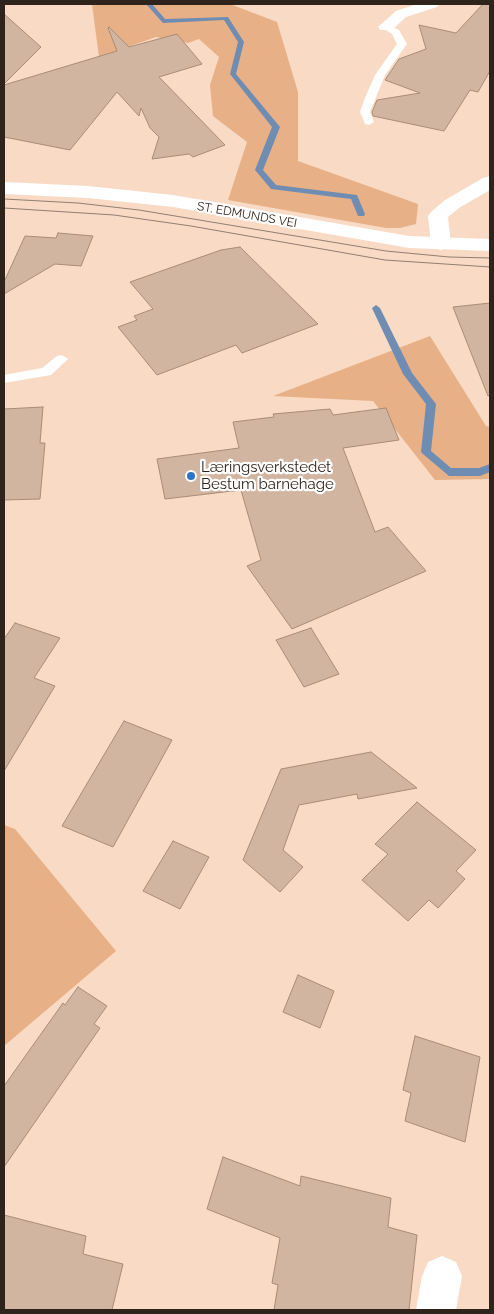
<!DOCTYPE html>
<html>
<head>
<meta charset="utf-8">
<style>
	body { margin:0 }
	#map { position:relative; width:494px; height:1314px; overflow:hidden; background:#f8dac5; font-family:Raleway,sans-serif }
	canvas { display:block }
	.frame { position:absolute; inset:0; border:5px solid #2f241c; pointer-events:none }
</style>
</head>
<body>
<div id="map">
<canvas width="494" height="1314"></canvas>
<div class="frame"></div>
</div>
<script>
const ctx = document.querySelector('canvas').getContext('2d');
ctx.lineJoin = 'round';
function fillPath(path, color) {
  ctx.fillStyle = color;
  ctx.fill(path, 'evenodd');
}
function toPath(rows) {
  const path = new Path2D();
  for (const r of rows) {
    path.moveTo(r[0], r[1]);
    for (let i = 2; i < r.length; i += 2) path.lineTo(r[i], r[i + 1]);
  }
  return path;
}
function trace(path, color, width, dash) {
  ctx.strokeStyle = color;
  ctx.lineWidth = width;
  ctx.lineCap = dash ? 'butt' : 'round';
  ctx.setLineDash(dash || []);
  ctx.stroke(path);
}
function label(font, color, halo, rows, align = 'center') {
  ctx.font = font + ' Raleway,sans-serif';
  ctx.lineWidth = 4.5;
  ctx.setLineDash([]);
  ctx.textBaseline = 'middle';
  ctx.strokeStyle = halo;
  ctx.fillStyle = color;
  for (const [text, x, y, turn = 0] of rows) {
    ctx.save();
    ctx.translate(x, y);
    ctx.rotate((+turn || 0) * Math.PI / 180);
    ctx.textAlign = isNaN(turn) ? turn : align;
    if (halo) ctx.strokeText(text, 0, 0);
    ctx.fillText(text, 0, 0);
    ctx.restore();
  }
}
const green = toPath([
	[92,4,230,4,277,22,298,92,298,161,418,204,416,224,400,228,386,228,228,200,247,142,213,116,210,85,219,57,199,39,188,43,156,37,99,57],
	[430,336,486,426,490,427,490,479,435,480,373,401,273,396],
	[4,825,15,829,116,951,4,1046]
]);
const stream = toPath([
	[146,4,152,4,165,19,228,17,244,42,236,74,280,127,263,170,276,185,357,195,365,214,364,216,358,216,351,199,271,189,255,170,272,127,230,74,238,42,224,20,163,23,146,4],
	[376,305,380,308,412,373,436,404,431,451,451,468,479,468,490,464,490,472,480,476,449,476,423,454,421,452,426,404,403,374,372,308,376,305]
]);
const building = toPath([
	[483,4,490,4,490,71,478,92,470,90,444,131,373,116,372,112,377,100,420,93,385,80,399,59,426,49,419,25,456,33,483,4],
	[4,14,41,47,4,84,4,14],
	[109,27,129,47,177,34,202,64,159,77,225,145,193,157,189,154,152,159,159,137,150,128,141,108,139,116,117,92,70,150,4,137,4,85,117,51,108,28,109,27],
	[58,233,93,236,81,266,55,264,4,294,4,282,25,236,56,238,58,233],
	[240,247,318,324,242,353,236,345,157,375,118,327,137,320,134,316,153,309,130,282,221,250,240,247],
	[490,303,490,395,488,396,453,307,490,303],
	[43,407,40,443,45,443,40,499,4,500,4,409,43,407],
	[386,408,399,440,343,448,375,532,388,527,426,571,292,629,247,566,261,560,241,490,165,499,157,459,239,448,233,422,274,417,273,414,330,409,333,415,386,408],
	[15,623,60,638,34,678,55,686,4,771,4,639,15,623],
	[311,628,339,674,304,687,276,640,311,628],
	[124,721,172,740,113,847,62,826,124,721],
	[371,752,417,788,358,799,357,794,299,805,283,850,303,867,280,892,243,860,281,769,371,752],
	[417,802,476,850,456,871,465,879,438,908,429,900,408,921,362,880,388,854,375,844,417,802],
	[173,841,209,857,180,909,143,891,173,841],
	[298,975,334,991,320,1028,283,1012,298,975],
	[78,987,107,1006,94,1024,100,1028,4,1167,4,1086,63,1003,65,1005,78,987],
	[415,1036,480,1057,465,1142,405,1121,411,1093,403,1090,415,1036],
	[223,1157,300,1186,301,1176,391,1198,388,1227,417,1235,409,1310,274,1310,278,1285,272,1283,280,1238,207,1209,223,1157],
	[4,1215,86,1236,83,1254,123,1264,112,1310,4,1310,4,1215]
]);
const lane = toPath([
	[386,24,399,30,407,44,385,75,370,112,374,122,369,125,365,124,360,112,364,100,375,75,397,44,392,34,381,27,386,24],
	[62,355,68,359,51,375,4,383,4,375,42,368,57,356,62,355]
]);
const street = toPath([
	[417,4,440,4,437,7,406,17,392,30,380,30,378,27,396,11,417,4],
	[490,176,490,190,459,208,448,217,451,244,448,248,441,250,434,248,431,244,428,216,431,212,445,200,483,178,490,176],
	[442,1256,456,1262,462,1276,456,1310,416,1310,422,1276,428,1262,442,1256]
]);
const secondary = toPath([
	[4,182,88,186,173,195,409,236,490,239,490,251,409,248,173,207,88,198,4,194,4,182]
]);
const tram = toPath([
	[4,199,78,203,139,210,386,251,449,257,490,258],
	[4,208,114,215,191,226,385,260,490,267]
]);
const markers = [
	[191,476,5,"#2d74c5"]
];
const farStreetnames = [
	["ST. EDMUNDS VEI",247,215,10]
];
const poiNames = [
	["Læringsverkstedet",201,467],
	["Bestum barnehage",201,484]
];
fillPath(green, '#e8b086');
fillPath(stream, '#6f8cb2');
fillPath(building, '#d2b5a0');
trace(building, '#a88c78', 1);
fillPath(lane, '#fff');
fillPath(street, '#fff');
fillPath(secondary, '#fff');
trace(tram, '#937e70', 1);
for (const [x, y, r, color] of markers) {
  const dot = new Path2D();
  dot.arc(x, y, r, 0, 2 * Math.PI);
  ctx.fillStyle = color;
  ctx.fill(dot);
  trace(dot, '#fff', 2);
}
label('12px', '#2f241c', '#fff', farStreetnames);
label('15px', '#2f241c', '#fff', poiNames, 'left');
</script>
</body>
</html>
